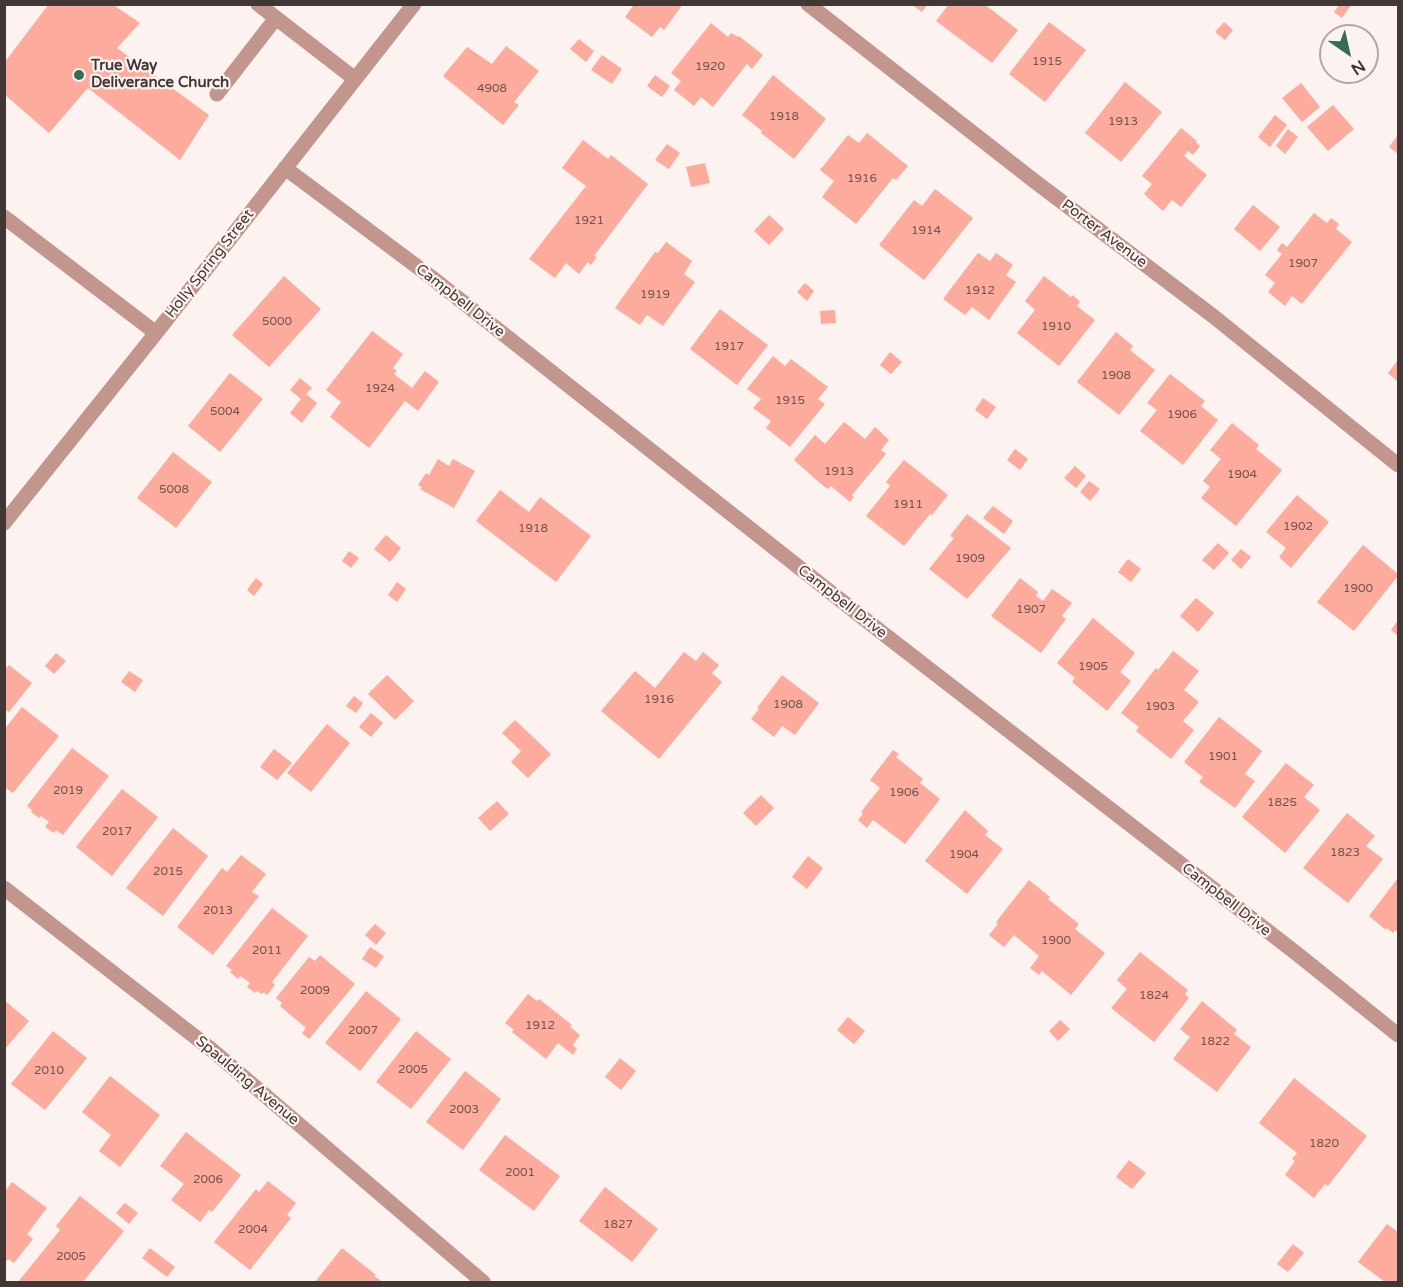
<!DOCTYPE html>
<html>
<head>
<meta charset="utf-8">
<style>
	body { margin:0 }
	#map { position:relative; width:1403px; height:1287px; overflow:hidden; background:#fcf2f0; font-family:"Varela Round",sans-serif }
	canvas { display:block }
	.frame { position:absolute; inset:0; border:6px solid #413836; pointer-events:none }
	.north { position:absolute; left:1319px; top:24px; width:60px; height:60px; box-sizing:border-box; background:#fcf2f0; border:2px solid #b1a8a6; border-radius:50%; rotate:146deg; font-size:16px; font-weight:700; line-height:24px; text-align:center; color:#413836 }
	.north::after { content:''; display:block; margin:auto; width:21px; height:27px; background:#356c53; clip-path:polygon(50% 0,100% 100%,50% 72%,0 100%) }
</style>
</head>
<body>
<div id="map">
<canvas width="1403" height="1287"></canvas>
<div class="frame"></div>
<div class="north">N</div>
</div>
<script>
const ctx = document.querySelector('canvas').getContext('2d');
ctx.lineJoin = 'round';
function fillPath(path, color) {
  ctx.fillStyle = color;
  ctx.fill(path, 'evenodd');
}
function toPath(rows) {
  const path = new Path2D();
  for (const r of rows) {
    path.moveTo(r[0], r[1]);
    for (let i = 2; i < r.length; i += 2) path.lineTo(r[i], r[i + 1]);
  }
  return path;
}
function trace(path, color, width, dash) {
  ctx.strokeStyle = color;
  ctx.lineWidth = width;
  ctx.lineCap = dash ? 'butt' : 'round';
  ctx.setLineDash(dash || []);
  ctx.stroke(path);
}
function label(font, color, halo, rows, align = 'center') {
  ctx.font = font + ' "Varela Round",sans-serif';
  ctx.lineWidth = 4.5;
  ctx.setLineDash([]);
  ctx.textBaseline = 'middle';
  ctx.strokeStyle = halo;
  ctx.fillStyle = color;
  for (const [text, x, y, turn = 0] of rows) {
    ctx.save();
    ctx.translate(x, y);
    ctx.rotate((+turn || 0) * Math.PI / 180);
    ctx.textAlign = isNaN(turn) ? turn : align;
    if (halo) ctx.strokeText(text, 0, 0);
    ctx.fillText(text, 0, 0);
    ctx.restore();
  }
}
const building = toPath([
	[49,4,112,4,140,23,117,48,209,115,180,160,88,88,49,133,4,94,4,63],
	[631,4,683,4,664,30,660,27,652,37,625,17,633,6],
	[911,4,928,4,922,12],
	[949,4,984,4,1018,30,992,63,936,21],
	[1340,4,1352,4,1342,18,1334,12],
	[1049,22,1086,50,1045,102,1009,74],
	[1224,22,1233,30,1225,40,1215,32],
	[711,23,728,37,731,33,738,37,739,36,763,55,752,69,747,64,713,107,701,97,694,106,674,90,681,81,671,73],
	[579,39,594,51,586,62,570,49],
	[506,46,539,71,514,102,519,105,503,125,443,76,467,47,492,64],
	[602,55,622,69,612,84,591,70],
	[655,75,670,86,662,97,647,86],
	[773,75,826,119,794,159,761,133,762,131,742,115],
	[1125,82,1162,112,1121,162,1085,133],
	[1301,83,1320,107,1302,122,1282,98],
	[1333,105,1354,129,1328,151,1307,127],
	[1275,115,1287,125,1270,147,1258,137],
	[1181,128,1197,141,1196,142,1200,146,1193,155,1188,151,1184,156,1207,175,1181,207,1172,200,1163,211,1144,194,1152,184,1142,176],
	[1288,129,1298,137,1285,154,1276,146],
	[867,133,908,166,896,180,893,178,856,224,822,197,834,181,820,170,848,135,859,143],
	[1398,135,1398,154,1389,147],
	[583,140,608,159,611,155,648,184,594,256,597,257,591,265,588,262,579,274,566,263,555,278,529,259,586,186,562,168],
	[667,144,680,153,669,169,655,160],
	[705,163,710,183,691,187,686,167],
	[935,189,973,218,924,280,879,245,914,200,922,206],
	[1253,205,1280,227,1260,251,1234,229],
	[1314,213,1327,223,1331,218,1339,224,1336,229,1352,242,1302,304,1292,296,1285,306,1268,292,1275,283,1265,275,1282,254,1277,250,1282,243,1287,247],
	[769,215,784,229,769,245,754,231],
	[666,242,692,261,684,274,695,282,663,326,647,315,640,325,615,308,655,252,658,253],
	[978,253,990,261,996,253,1013,265,1006,275,1016,282,989,320,972,307,965,315,943,299],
	[284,276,321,309,269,367,232,335],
	[1044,276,1071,297,1073,295,1080,302,1077,306,1095,320,1059,366,1017,333,1035,310,1025,301],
	[805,283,814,291,807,301,797,292],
	[720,309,768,345,737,385,690,349],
	[835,310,836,323,821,324,820,311],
	[372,331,403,354,393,368,397,371,394,374,412,388,425,371,439,382,418,411,405,401,369,448,330,417,341,402,326,390],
	[1116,332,1133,346,1130,350,1155,370,1119,415,1077,382],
	[890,352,902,362,891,374,880,365],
	[773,356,785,366,791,359,828,387,818,399,825,404,790,447,766,428,771,421,753,408,761,399,747,389],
	[1398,360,1398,382,1388,373],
	[230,373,263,399,220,452,188,426],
	[1170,374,1205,401,1201,406,1218,420,1183,465,1140,431,1157,410,1147,403],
	[300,378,312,388,306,394,317,403,302,423,290,413,301,399,290,390],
	[983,398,996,407,987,419,975,410],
	[844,422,865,439,875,427,889,440,881,450,886,454,852,495,854,497,850,502,831,486,828,489,821,484,794,460,815,435,825,444],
	[1232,423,1259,445,1256,449,1282,470,1236,526,1201,498,1210,487,1203,481,1221,459,1210,450],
	[1015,449,1028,459,1020,470,1007,460],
	[173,452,212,482,176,528,137,498],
	[438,459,449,466,453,459,475,471,454,508,420,489,422,487,418,485,426,473,429,475],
	[904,460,948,495,932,515,930,514,904,546,866,516,890,486,886,482],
	[1075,466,1086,476,1076,488,1064,478],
	[1089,481,1100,489,1090,501,1080,492],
	[500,490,529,512,540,497,591,536,556,582,476,521],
	[1297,495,1329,522,1291,568,1279,557,1286,548,1266,532],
	[993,506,1013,521,1004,534,983,518],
	[967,514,1011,548,967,599,929,569,954,538,950,536],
	[386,535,401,548,390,562,374,549],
	[1218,543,1229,553,1214,570,1202,560],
	[1363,545,1398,574,1398,576,1354,631,1317,602],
	[1241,549,1251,557,1241,569,1231,560],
	[349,551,359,558,351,568,342,561],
	[1128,559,1141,569,1131,582,1118,572],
	[256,578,263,584,254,596,247,590],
	[1020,578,1038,592,1036,596,1043,601,1052,589,1072,603,1062,616,1066,619,1041,653,991,616],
	[397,582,406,589,397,602,388,595],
	[1196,598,1214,613,1198,632,1180,616],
	[1093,618,1135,653,1120,672,1131,681,1107,711,1072,682,1075,678,1057,663],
	[1398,620,1398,636,1391,630],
	[1173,651,1199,671,1184,690,1199,702,1183,721,1194,730,1171,759,1136,731,1139,727,1121,713,1156,668,1158,670],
	[684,652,696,661,703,652,719,665,712,673,722,682,659,759,601,711,635,671,655,688],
	[56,653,66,661,54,674,45,666],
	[9,665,32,683,9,712,4,709,4,670],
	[129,671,143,680,135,692,121,682],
	[387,675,414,701,395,720,368,694],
	[782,675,819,703,795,735,782,726,774,737,751,719,759,709,757,708],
	[354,696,363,703,356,713,346,706],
	[22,707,59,736,13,793,4,787,4,730],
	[371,713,383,723,371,737,359,727],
	[1219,717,1262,751,1245,774,1255,781,1235,808,1199,782,1203,777,1184,762],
	[515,720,551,754,528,778,511,762,521,751,502,733],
	[327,724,350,743,311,792,287,773],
	[72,748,109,776,63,835,56,830,54,833,45,827,49,822,41,816,39,818,31,812,32,810,27,806],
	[274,749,292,763,277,780,260,767],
	[893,750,899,754,896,757,923,779,920,783,940,799,905,844,873,820,867,828,858,820,863,814,861,812,880,788,870,780],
	[1286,763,1314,785,1304,797,1320,810,1285,853,1242,817],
	[122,789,158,817,112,876,76,847],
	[761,795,774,808,756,826,743,813],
	[497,801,509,814,490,831,478,818],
	[965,810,988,831,985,835,1003,849,967,894,925,861],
	[1347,813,1375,836,1366,846,1383,859,1348,903,1303,868],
	[173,828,208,856,163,916,126,888],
	[241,855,266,874,252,892,259,896,213,955,177,927,222,868,227,872],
	[808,856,823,868,807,889,792,877],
	[1398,878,1398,932,1395,930,1393,933,1387,928,1386,930,1369,916],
	[1029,880,1050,897,1048,899,1079,924,1075,929,1105,953,1071,995,1042,971,1039,975,1030,968,1039,956,1014,935,1004,947,989,935,998,924,996,922],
	[272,908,308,936,272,982,275,985,267,995,264,992,262,994,257,991,255,993,247,987,250,983,240,976,238,979,230,972,232,970,226,966],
	[375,924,386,933,376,945,365,935],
	[370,947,384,956,376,968,362,959],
	[1140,952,1188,990,1185,994,1189,998,1154,1042,1111,1008,1127,989,1117,980],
	[320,955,355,984,309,1039,302,1033,306,1028,280,1006,282,1003,276,998,309,957,315,961],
	[366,991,401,1019,360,1071,325,1043],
	[528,994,537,1001,539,999,572,1025,570,1027,580,1035,573,1045,577,1049,573,1055,558,1043,546,1059,512,1032,514,1030,505,1023],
	[4,1000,29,1021,4,1050],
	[1202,1001,1237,1030,1234,1034,1251,1047,1217,1092,1173,1059,1190,1037,1180,1029],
	[848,1017,865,1031,854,1044,837,1030],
	[1060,1020,1070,1029,1058,1041,1049,1031],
	[53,1031,87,1058,45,1110,11,1084],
	[416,1031,451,1059,411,1109,376,1082],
	[620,1058,636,1071,621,1090,605,1077],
	[465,1071,501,1099,463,1150,426,1122],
	[110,1076,160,1115,120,1167,99,1151,111,1135,82,1112],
	[1294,1078,1367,1136,1328,1186,1325,1184,1314,1198,1285,1175,1295,1161,1292,1159,1297,1153,1259,1123],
	[186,1132,241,1175,212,1212,209,1210,200,1222,171,1200,184,1184,160,1166],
	[505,1135,560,1176,534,1211,479,1170],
	[1129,1160,1146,1173,1132,1189,1116,1177],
	[268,1181,296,1203,287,1215,291,1218,250,1270,214,1242,256,1189,259,1192],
	[12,1182,47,1208,27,1234,33,1239,14,1263,8,1259,7,1261,4,1259,4,1193],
	[605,1187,658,1229,632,1262,579,1221],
	[80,1196,124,1231,83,1282,18,1282,60,1230,56,1226],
	[125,1203,138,1213,129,1224,116,1213],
	[1387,1224,1398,1232,1398,1282,1385,1282,1358,1262],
	[1293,1244,1304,1253,1288,1272,1277,1264],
	[150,1248,175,1267,167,1277,142,1258],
	[342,1248,376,1275,374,1276,383,1282,315,1282]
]);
const lane = toPath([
	[258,4,355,79],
	[217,94,276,18]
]);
const street = toPath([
	[808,4,1033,180,1213,316,1398,465],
	[285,168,431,277,867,621,1296,953,1398,1035],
	[4,217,156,333],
	[4,523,156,333,414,4],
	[4,888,212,1050,483,1282]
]);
const markers = [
	[79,75,6,"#356c53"]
];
const numberNames = [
	["1915",1047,62],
	["1920",710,67],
	["4908",492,89],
	["1918",784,117],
	["1913",1123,122],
	["1916",862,179],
	["1921",589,221],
	["1914",926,231],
	["1907",1303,264],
	["1912",980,291],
	["1919",655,295],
	["5000",277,322],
	["1910",1056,327],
	["1917",729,347],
	["1908",1116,376],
	["1924",380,389],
	["1915",790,401],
	["5004",225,412],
	["1906",1182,415],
	["1913",839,472],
	["1904",1242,475],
	["5008",174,490],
	["1911",908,505],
	["1902",1298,527],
	["1918",533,529],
	["1909",970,559],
	["1900",1358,589],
	["1907",1031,610],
	["1905",1093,667],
	["1916",659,700],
	["1908",788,705],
	["1903",1160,707],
	["1901",1223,757],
	["2019",68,791],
	["1906",904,793],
	["1825",1282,803],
	["2017",117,832],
	["1823",1345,853],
	["1904",964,855],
	["2015",168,872],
	["2013",218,911],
	["1900",1056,941],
	["2011",267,951],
	["2009",315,991],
	["1824",1154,996],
	["1912",540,1026],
	["2007",363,1031],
	["1822",1215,1042],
	["2005",413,1070],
	["2010",49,1071],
	["2003",464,1110],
	["1820",1324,1144],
	["2001",520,1173],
	["2006",208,1180],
	["1827",618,1225],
	["2004",253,1230],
	["2005",71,1257]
];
const poiNames = [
	["True Way",91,66],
	["Deliverance Church",91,83]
];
const streetNames = [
	["Porter Avenue",1104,234,37],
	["Holly Spring Street",210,264,-52],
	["Campbell Drive",460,301,38],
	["Campbell Drive",842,602,38],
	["Campbell Drive",1226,900,38],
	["Spaulding Avenue",247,1081,40]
];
fillPath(building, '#fcab9c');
trace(lane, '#c2958d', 15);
trace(street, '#c2958d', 15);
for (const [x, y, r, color] of markers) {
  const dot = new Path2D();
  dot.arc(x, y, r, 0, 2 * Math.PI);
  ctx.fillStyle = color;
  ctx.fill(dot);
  trace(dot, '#fcf2f0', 2);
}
label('12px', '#705550', null, numberNames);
label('bold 15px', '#413836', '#fcf2f0', poiNames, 'left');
label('15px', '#413836', '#fcf2f0', streetNames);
</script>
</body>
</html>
